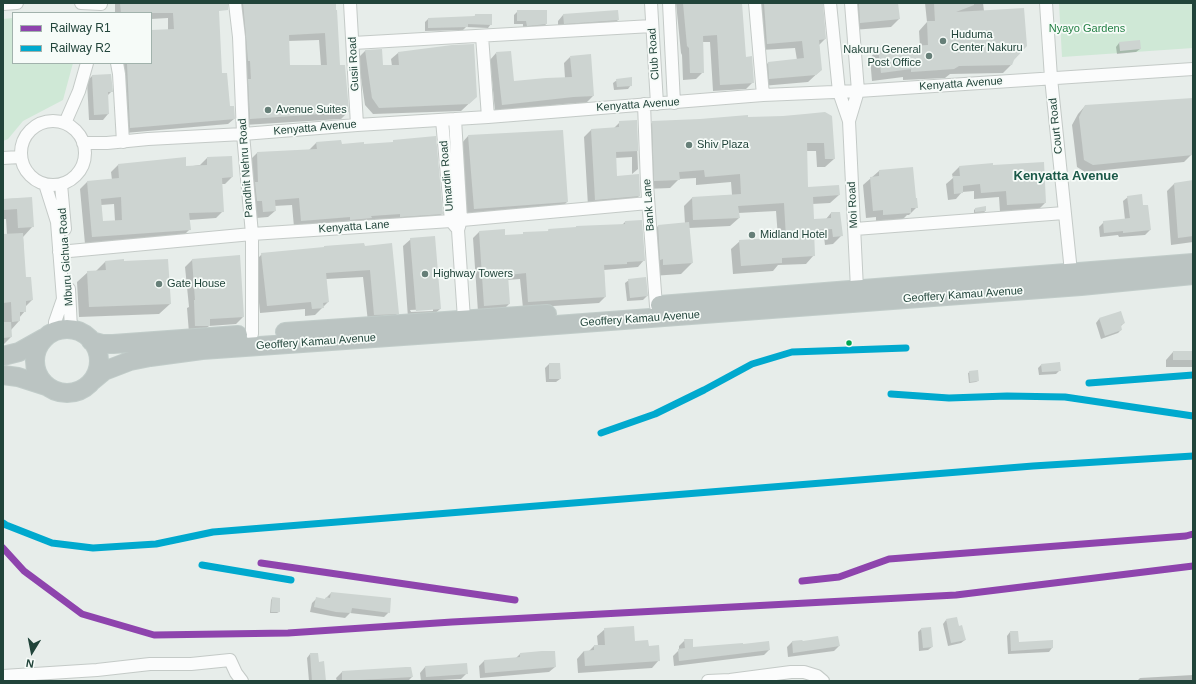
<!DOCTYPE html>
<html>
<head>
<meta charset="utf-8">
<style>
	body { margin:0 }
	#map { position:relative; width:1196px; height:684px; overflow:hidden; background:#e7edea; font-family:Helvetica,sans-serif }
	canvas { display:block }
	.frame { position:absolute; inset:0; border:4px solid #21443a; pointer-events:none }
	.legend { position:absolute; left:12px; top:12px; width:140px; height:52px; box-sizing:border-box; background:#f6fbf8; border:1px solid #a1b2ac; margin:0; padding:5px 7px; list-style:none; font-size:12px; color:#21443a }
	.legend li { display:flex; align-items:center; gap:8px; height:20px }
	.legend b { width:20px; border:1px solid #a1b2ac }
	.north { position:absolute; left:12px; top:632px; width:40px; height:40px; -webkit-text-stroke:3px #f6fbf8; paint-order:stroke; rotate:190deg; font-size:11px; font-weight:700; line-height:16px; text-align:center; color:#21443a }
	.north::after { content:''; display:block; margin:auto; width:14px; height:18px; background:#21443a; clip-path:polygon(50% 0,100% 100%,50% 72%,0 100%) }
</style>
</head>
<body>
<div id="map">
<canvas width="1196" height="684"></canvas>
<div class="frame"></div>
<ul class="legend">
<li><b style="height:5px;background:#8e44ad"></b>Railway R1</li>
<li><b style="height:5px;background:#00a9ce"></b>Railway R2</li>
</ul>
<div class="north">N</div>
</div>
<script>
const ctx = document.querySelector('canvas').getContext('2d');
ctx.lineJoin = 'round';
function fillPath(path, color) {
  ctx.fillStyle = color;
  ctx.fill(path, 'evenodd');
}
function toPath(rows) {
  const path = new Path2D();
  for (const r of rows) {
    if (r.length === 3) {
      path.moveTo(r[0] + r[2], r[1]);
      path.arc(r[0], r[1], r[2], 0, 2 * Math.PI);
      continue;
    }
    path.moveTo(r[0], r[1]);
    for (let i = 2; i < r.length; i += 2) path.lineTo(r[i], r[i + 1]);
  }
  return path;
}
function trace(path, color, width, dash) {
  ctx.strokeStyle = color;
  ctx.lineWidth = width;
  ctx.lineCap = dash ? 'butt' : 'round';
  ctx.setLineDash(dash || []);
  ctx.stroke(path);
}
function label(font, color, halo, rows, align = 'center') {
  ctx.font = font + ' Helvetica,sans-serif';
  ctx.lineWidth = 3.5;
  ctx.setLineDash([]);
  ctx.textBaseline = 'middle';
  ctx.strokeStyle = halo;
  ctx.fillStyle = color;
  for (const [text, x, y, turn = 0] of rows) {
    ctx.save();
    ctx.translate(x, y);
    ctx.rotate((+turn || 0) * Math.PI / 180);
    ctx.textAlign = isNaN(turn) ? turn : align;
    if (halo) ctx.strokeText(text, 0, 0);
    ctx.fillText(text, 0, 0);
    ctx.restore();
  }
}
const green = toPath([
	[1059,3,1193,3,1193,48,1062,57],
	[13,18,13,63,73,63,63,100,23,121,8,139,3,141,3,19]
]);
const shadow = toPath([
	[115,3,218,3,221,74,229,107,234,119,228,124,125,133,122,63,151,63,151,31,168,30,168,18,151,19,151,13,115,13],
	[236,3,335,3,339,66,348,112,341,119,244,125],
	[319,40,321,66,289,66,288,41],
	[676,3,741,3,745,58,753,82,746,89,713,91,710,42,702,42,703,72,696,79,683,80,682,55,681,53],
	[757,3,822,3,825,39,819,45,821,70,808,82,762,86,761,70,768,63,797,60,795,48,761,50],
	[847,3,897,3,899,19,891,27,853,30],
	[925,3,983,3,984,11,1013,59,1011,65,1003,73,950,74,945,78,903,80,903,77,872,81,870,58,878,49,920,47,919,31,927,22],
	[518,11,546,24,543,28,523,29,523,24,514,24,514,15],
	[476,15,491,24,488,28,466,27,463,30,425,31,425,22,428,19,473,17],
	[563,15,618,20,612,26,558,29,558,21],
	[1119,43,1140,49,1136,52,1117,54,1116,47],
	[381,50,382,66,392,66,391,59,398,53,476,97,461,111,373,114,365,105,358,58,365,51],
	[496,53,513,82,565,78,564,63,570,57,593,96,586,103,565,104,495,111,490,60],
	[93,75,112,91,107,96,108,114,103,120,89,120,87,81],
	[617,80,631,85,628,89,614,90,613,83],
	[1193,100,1193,153,1184,162,1085,172,1077,167,1072,125,1078,114,1085,106],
	[825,113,834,159,825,167,817,167,816,151,806,151,807,188,839,195,830,203,812,204,813,220,826,219,831,213,841,236,833,244,825,245,824,237,813,238,814,255,806,264,778,265,773,271,733,274,731,249,740,241,778,238,776,211,738,213,739,218,730,226,689,228,692,263,681,274,652,276,647,237,658,226,685,224,684,206,692,198,732,195,731,182,696,185,696,178,679,179,670,188,646,189,644,130,653,122,783,117],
	[636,121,638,169,632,174,632,157,615,158,616,177,639,196,633,203,588,206,584,137,591,130,613,129,620,122],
	[468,136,567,202,560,209,467,216,461,144],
	[394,141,442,214,435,220,294,227,292,205,274,206,275,211,268,217,256,218,250,160,257,153,309,150,316,143,341,145,363,145,392,143],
	[231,157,232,177,225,184,221,184,223,211,216,218,189,220,190,229,183,236,85,244,80,189,87,182,112,180,111,172,118,165,185,167,200,165,207,158],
	[114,204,115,221,102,222,101,205],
	[992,166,1045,203,1039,209,1000,212,999,197,974,199,974,191,962,192,956,199,948,200,946,184,953,178,952,174,959,167],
	[879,171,917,207,909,215,907,215,902,220,876,222,876,217,866,218,863,185],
	[1193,181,1193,242,1171,245,1167,191,1174,184],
	[3,186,4,199,31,198,33,226,23,237,25,278,32,300,25,307,25,311,19,318,19,321,11,330,11,337,3,345,3,235,7,235,6,219,3,219],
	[1128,197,1143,206,1150,230,1145,235,1119,237,1118,235,1100,237,1099,227,1104,222,1125,220,1123,201],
	[975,209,985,211,984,213,974,213,974,210],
	[625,222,644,260,638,267,604,270,605,297,599,303,523,308,520,279,507,280,509,304,503,310,478,312,473,238,479,232,504,236,522,235,524,233,547,232,549,230,622,225],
	[411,239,440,309,432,316,408,318,403,246],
	[433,309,433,311,411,312,410,310],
	[364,247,398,313,391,320,368,322,363,277,326,279,328,302,315,315,305,316,305,309,260,313,255,261,262,254],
	[239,256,243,317,236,324,209,326,202,332,189,333,187,308,189,307,185,267,192,260],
	[105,262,123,262,170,304,159,314,79,317,77,282,88,272,96,271],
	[629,280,647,296,643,300,627,301,625,283],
	[1099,319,1124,323,1120,327,1121,330,1118,333,1101,339,1096,323],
	[1173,352,1193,352,1193,367,1166,367,1166,360],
	[549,364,560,379,556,382,546,382,545,368],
	[1041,365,1060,370,1056,374,1039,375,1038,368],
	[970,372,978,381,976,382,969,383,968,373],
	[331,593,389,612,384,617,350,613,345,618,331,616,310,612,312,603,317,598,324,600],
	[272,598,279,612,277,613,270,613,271,600],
	[946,620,959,627,965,640,961,643,948,646,943,624],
	[605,629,634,642,648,647,659,660,652,668,578,673,577,659,584,651,589,651,594,646,598,646,597,636],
	[921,629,932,647,928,650,919,651,918,632],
	[1010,632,1018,643,1052,648,1049,652,1008,654,1007,636],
	[685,640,692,649,743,645,769,650,764,655,674,666,673,656,679,650,679,646],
	[792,642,839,646,834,651,788,657,787,647],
	[310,654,318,663,325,681,309,681,307,658],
	[520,654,555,667,549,672,480,678,479,666,484,661,516,658],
	[425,667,467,673,461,679,421,681,420,673],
	[410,668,412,677,408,681,337,681,336,678,342,672],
	[1193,675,1193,681,1137,681,1140,678]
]);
const building = toPath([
	[120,3,228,3,228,10,219,11,222,73,227,73,230,106,234,106,235,119,130,128,127,63,151,63,151,30,174,29,173,13,121,13],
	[243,3,336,3,336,10,337,10,340,65,345,65,349,112,250,119,248,79,251,79,250,61,248,61,246,36],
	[325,33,327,65,290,65,289,35],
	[683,3,742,3,746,57,752,56,754,83,720,85,717,35,703,36,704,73,690,73,689,48,687,46],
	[764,3,823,3,826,39,819,40,822,70,816,75,769,79,768,62,804,58,802,41,767,44],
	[859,3,898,3,900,19,860,23],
	[934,3,974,3,974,5,956,12,1024,8,1027,46,1014,60,1012,65,959,66,954,69,911,72,911,69,881,73,878,48,928,45,927,21,935,21],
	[517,10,547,10,547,24,527,26,526,21,517,21],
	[618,10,619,20,564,24,563,14],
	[475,14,492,14,492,25,468,24,468,27,428,28,428,18,475,16],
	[1140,40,1141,49,1120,51,1119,42],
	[474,44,477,97,469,104,379,108,372,98,365,50,382,49,383,65,399,65,398,52,452,45],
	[511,51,514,81,546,78,572,77,570,56,591,54,594,96,573,97,502,105,496,52],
	[111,74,113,92,108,92,109,114,94,115,92,75],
	[632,77,632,86,617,87,616,79],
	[1193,98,1193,155,1093,165,1084,160,1079,117,1085,105],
	[825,112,832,116,835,159,825,159,824,143,807,143,808,187,839,185,840,195,813,197,814,219,831,218,831,212,840,212,843,236,833,237,832,229,814,230,815,256,782,258,782,263,741,266,739,240,786,237,784,203,738,206,740,218,693,220,692,197,741,194,740,174,705,177,704,170,679,172,680,180,654,181,652,121,700,119,748,115,748,117,783,116,805,114],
	[637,120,639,169,638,151,616,152,617,176,639,174,640,196,595,200,591,129,619,127,619,121],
	[563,130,568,202,474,209,468,135],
	[436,136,443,214,400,217,400,214,371,216,372,218,350,220,350,217,301,221,299,198,275,200,276,211,263,212,262,201,257,201,255,182,258,182,257,152,317,149,316,142,341,140,342,144,364,142,364,144,393,142,393,140],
	[232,156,233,177,222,178,224,212,189,213,191,230,92,237,87,181,119,178,118,164,186,157,186,166,207,165,207,157],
	[121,197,122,220,103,221,101,199],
	[1044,162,1046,203,1007,205,1006,191,981,193,980,184,963,186,963,193,954,194,953,176,960,176,959,166,993,163,993,165],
	[913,167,916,198,917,198,918,208,911,208,911,213,883,215,883,210,873,211,870,177,879,176,879,170],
	[1193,180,1193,236,1178,238,1174,183],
	[1142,194,1143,205,1148,205,1151,230,1123,233,1123,231,1104,233,1103,221,1130,218,1127,196],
	[32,197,34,227,18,228,17,209,3,210,3,199],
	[986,206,986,211,975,212,975,208],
	[642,220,645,261,627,262,627,264,604,265,606,297,528,302,526,273,508,275,510,304,484,306,479,231,505,229,505,235,523,234,523,232,549,231,548,229,576,227,576,226,625,224,625,221],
	[689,222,693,263,663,265,663,259,660,260,658,225],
	[23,233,26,277,31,277,33,300,26,301,26,312,20,312,20,321,12,322,11,302,3,303,3,234],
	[435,236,441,309,416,311,410,238],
	[364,243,365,246,392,243,399,314,374,315,370,270,326,273,329,302,323,303,324,308,312,309,311,302,267,306,261,253,324,247,324,246],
	[240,255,244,317,210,319,210,326,195,326,194,300,195,300,192,259],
	[124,259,124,261,168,259,171,304,89,307,87,271,106,270,105,261],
	[646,277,648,296,630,298,628,279],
	[1121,311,1125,323,1121,325,1122,330,1105,336,1099,318],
	[3,322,11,322,12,337,3,338],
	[1173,351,1193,351,1193,360,1173,360],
	[1060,362,1061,371,1042,372,1041,364],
	[549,363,560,363,561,379,549,379],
	[978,370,979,381,970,382,969,371],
	[331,592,391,598,390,613,352,608,351,613,336,612,314,607,316,597,325,599,326,597,330,598],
	[272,597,280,598,280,612,271,612],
	[957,617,959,626,962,625,966,640,951,643,946,619],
	[634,626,635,641,648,640,649,646,659,645,660,661,585,666,584,651,594,650,594,645,605,645,604,628],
	[931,627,933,647,923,648,921,628],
	[1010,631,1018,631,1019,642,1053,640,1053,648,1011,651],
	[838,636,840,646,793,653,792,641,802,640,803,641],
	[684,639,693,639,693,647,743,643,743,644,769,641,770,650,679,661,678,649,685,648],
	[542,651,555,651,556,667,485,673,484,660,520,657,520,653],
	[310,653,318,653,319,662,324,661,326,681,312,681],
	[467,663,468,674,426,677,425,666],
	[406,667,411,667,413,677,342,681,342,671]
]);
const minor = toPath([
	[81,3,101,4],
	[235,3,239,37,243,134,252,234,252,334],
	[350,3,357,125],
	[651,3,657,104],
	[669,3,674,103],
	[755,3,763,95],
	[830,3,839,92,849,121,857,289],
	[1046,3,1051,78,1071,272],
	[3,4,17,3],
	[482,36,488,117],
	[353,43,652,26],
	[117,63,119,74,123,142],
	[644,104,647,184,656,306],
	[455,119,461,220,458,230,464,319],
	[442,120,451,221,456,227],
	[53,153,32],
	[849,121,858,91,851,3],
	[65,123,79,91,87,63],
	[83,143,107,143,148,139,243,134,357,125,488,117,763,95,858,91,1193,69],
	[3,158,20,157],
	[45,184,57,222,63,299,55,322,56,331],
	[61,184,65,229],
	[855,229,1064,213],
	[59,252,252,234,451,221,648,203],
	[69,289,71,329],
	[3,676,97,670,150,664,191,664,230,660,236,673,242,681],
	[708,681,730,680,791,672,804,672,817,676,823,681]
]);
const highway = toPath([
	[660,305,1193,263],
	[67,361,32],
	[285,332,547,314],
	[91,341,102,344,113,344,238,335],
	[3,356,19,352,44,338],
	[3,375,18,377,46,386],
	[92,381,104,371,130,361,150,357,202,350,489,330,1081,286,1193,275]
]);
const rail1 = toPath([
	[3,548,24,571,82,614,154,635,288,633,452,622,956,595,1193,566],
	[261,563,515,600],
	[802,581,839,577,889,559,1186,536,1193,534]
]);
const rail2 = toPath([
	[1089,383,1193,375],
	[891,394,949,398,1007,396,1065,397,1193,416],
	[601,433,655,414,704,390,752,364,792,352,906,348],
	[3,523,6,525,52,543,93,548,156,544,213,532,1033,466,1193,456],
	[202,565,291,580]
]);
const markers = [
	[943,41,4,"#667f78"],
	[929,56,4,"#667f78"],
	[268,110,4,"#667f78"],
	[689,145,4,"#667f78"],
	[752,235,4,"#667f78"],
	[425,274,4,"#667f78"],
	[159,284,4,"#667f78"],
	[849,343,3.5,"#00a651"]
];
const parkNames = [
	["Nyayo Gardens",1087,29]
];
const poiNames = [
	["Huduma",951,35],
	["Center Nakuru",951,48],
	["Nakuru General",921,50,"right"],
	["Post Office",921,63,"right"],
	["Avenue Suites",276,110],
	["Shiv Plaza",697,145],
	["Midland Hotel",760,235],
	["Highway Towers",433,274],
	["Gate House",167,284]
];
const streetNames = [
	["Club Road",654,54,-94],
	["Gusii Road",354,64,-93],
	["Kenyatta Avenue",961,84,-4],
	["Kenyatta Avenue",638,105,-4],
	["Court Road",1056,126,-96],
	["Kenyatta Avenue",315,128,-5],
	["Pandhit Nehru Road",246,168,-94],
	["Umardin Road",447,176,-95],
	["Bank Lane",649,205,-94],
	["Moi Road",853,205,-93],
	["Kenyatta Lane",354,227,-4],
	["Mburu Gichua Road",66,257,-94],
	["Geoffery Kamau Avenue",963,295,-4],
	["Geoffery Kamau Avenue",640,319,-4],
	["Geoffery Kamau Avenue",316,342,-4]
];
const quarterNames = [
	["Kenyatta Avenue",1066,176]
];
fillPath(green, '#cfe8d6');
fillPath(shadow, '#0003');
fillPath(building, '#cdd4d1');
trace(minor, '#c4cac7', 14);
trace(highway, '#c1ccc9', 20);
trace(minor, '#fbfcfc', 12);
trace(highway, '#bbc4c2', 18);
trace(rail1, '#8e44ad', 7);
trace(rail2, '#00a9ce', 7);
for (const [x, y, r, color] of markers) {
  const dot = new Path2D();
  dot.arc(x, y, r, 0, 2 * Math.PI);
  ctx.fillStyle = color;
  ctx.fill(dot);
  trace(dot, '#f6fbf8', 1.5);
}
label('11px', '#258146', '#f6fbf8', parkNames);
label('11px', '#21443a', '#f6fbf8', poiNames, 'left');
label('11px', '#21443a', '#f6fbf8', streetNames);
label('bold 13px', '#1a5948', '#f6fbf8', quarterNames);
</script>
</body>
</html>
